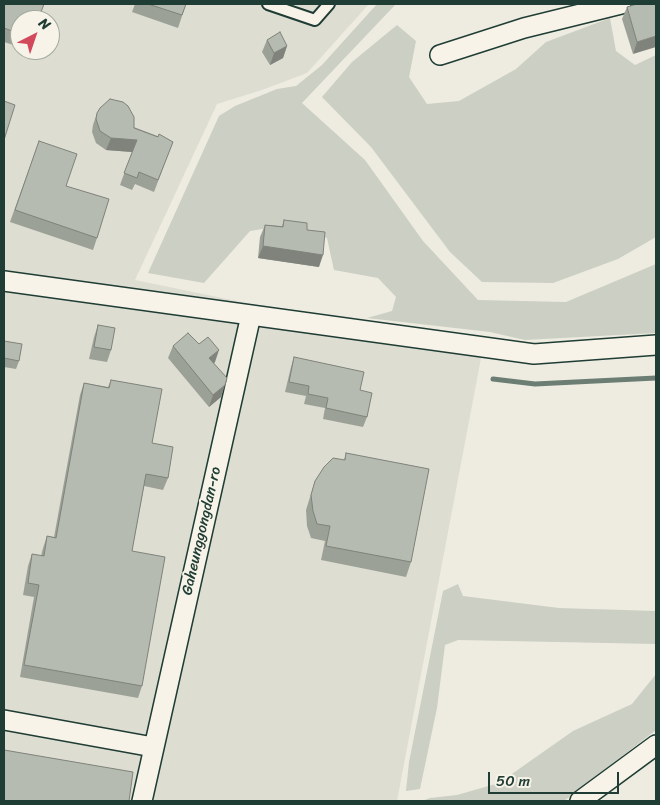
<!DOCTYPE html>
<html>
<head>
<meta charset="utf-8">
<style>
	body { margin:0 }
	#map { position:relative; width:660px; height:805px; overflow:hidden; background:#eeece1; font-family:Sriracha,sans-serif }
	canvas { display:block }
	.frame { position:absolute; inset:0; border:5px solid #1f3d34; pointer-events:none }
	.north { position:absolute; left:10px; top:10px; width:50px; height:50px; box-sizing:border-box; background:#f7f3e8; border:1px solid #a1aaa0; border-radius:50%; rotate:41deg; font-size:14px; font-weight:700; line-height:20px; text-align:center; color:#1f3d34 }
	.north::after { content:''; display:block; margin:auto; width:18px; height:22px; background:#d1495b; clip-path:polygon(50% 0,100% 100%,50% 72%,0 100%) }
	.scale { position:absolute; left:488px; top:772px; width:131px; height:22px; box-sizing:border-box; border:2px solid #1f3d34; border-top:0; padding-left:6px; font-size:15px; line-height:18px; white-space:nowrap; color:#1f3d34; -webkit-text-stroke:4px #f7f3e8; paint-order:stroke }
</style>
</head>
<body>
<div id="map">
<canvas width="660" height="805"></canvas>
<div class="frame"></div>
<div class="north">N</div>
<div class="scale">50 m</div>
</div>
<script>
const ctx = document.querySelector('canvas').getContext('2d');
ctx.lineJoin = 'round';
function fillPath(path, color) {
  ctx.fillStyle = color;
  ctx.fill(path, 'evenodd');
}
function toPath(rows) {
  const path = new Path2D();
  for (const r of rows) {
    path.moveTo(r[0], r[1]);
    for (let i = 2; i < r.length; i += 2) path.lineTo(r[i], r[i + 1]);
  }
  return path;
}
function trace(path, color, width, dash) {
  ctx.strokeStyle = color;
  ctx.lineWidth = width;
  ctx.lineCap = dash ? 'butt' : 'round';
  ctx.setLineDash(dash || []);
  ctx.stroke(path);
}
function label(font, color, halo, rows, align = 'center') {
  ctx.font = font + ' Sriracha,sans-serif';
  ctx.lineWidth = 4;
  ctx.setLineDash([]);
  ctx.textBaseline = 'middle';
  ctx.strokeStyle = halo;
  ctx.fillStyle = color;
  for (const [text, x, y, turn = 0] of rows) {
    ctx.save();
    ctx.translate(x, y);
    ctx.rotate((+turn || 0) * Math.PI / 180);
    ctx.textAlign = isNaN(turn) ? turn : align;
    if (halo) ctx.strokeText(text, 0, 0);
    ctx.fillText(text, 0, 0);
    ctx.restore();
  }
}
const built = toPath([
	[4,4,369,4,307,73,262,90,217,104,135,280,319,318,485,337,397,801,4,801],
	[20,20,50,20,50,50,20,50]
]);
const green = toPath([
	[377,4,396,4,302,103,365,160,423,241,478,300,566,302,656,264,656,333,525,340,490,332,367,318,392,311,396,297,378,278,334,270,327,238,287,225,250,231,204,283,148,273,219,116,235,106,277,89,296,86,322,65],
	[610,18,616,51,635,65,656,55,656,237,618,259,553,283,482,282,450,252,371,147,322,97,352,62,397,25,416,41,409,77,427,104,459,101,516,69,546,42],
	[458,584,463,596,559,608,656,611,656,644,458,640,445,645,437,708,420,789,406,791,409,762,443,591],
	[656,674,656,730,564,801,422,801,430,798,457,795,499,783,573,731,632,704]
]);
const stream = toPath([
	[493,379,535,384,656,378]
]);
const lane = toPath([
	[268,4,315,20,329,4]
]);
const street = toPath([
	[440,55,524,28,621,4],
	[4,281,534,354,656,345],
	[4,720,153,747],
	[142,801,251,315],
	[580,801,656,745]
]);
const wall = toPath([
	[4,4,20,20,20,47,4,42],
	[135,4,186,4,178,28,132,12],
	[656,4,633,54,622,19,627,7],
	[267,40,287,46,283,58,270,65,262,52],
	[97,113,173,142,154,192,135,184,132,190,120,185,132,152,106,150,96,143,92,132,93,125],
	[39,141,97,238,93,250,10,222],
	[284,220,307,230,319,267,258,258,260,237,265,225,282,226],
	[98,325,111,350,107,362,89,359,94,337],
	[4,341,19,361,16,369,4,367],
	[173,346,215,362,214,363,221,397,209,407,168,358],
	[294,357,360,390,367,417,363,427,323,419,325,408,304,404,306,396,285,392,291,367],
	[111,380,152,443,168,478,163,490,144,486,132,551,142,686,138,698,20,677,34,597,23,595,28,566,32,554,41,556,43,548,47,536,54,537,80,395,84,383,108,387],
	[346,453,411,562,406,577,321,560,325,541,311,538,307,526,306,510,315,481,344,460]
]);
const shadedWall = toPath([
	[656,36,656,47,633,54,637,42],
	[287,46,283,58,270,65,274,53],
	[111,138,137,140,132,152,106,150],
	[263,246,323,255,319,267,258,258],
	[219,350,215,362,205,370,209,358],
	[225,385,221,397,209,407,213,395]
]);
const building = toPath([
	[4,4,44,4,38,20,20,20,20,34,4,28,4,30,4,4],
	[148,4,186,4,182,15,148,4],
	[637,4,656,4,656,36,637,42,627,7,637,4],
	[280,32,287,46,274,53,267,40,280,32],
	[110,99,123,102,128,106,134,117,134,128,158,137,159,134,173,142,158,180,139,172,137,178,124,173,137,140,111,138,100,131,96,119,97,113,100,108,110,99],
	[4,101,15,105,4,140,4,101],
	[39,141,77,154,66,186,109,199,97,238,15,210,39,141],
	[284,220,307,223,307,230,325,232,323,255,263,246,265,225,283,227,284,220],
	[98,325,115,328,111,350,94,347,98,325],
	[188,333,199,344,208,337,219,350,209,358,227,378,225,385,213,395,173,346,188,333],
	[4,341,22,344,19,361,4,358,4,341],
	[294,357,364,372,360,390,372,393,367,417,326,408,328,398,308,394,309,386,289,382,294,357],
	[111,380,162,389,152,443,173,447,168,478,146,474,132,551,165,557,142,686,24,665,39,585,28,583,32,554,44,556,47,536,56,538,84,383,109,388,111,380],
	[346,453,429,469,411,562,326,546,330,526,317,524,313,511,311,495,315,481,324,467,333,458,345,460,346,453],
	[4,750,133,772,129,801,4,801,4,750]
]);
const streetNames = [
	["Gaheunggongdan-ro",202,531,-77]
];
fillPath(built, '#ddddd2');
fillPath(green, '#cccfc4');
trace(stream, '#6c7e74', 5);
trace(lane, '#1f3d34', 14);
trace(street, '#1f3d34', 22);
trace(lane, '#f7f3e8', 10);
trace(street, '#f7f3e8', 19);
fillPath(wall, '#9ca197');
fillPath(shadedWall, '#7f837b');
fillPath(building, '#b5bbb0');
trace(building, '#7f837b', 1);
label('15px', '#1f3d34', '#f7f3e8', streetNames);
</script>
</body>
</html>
